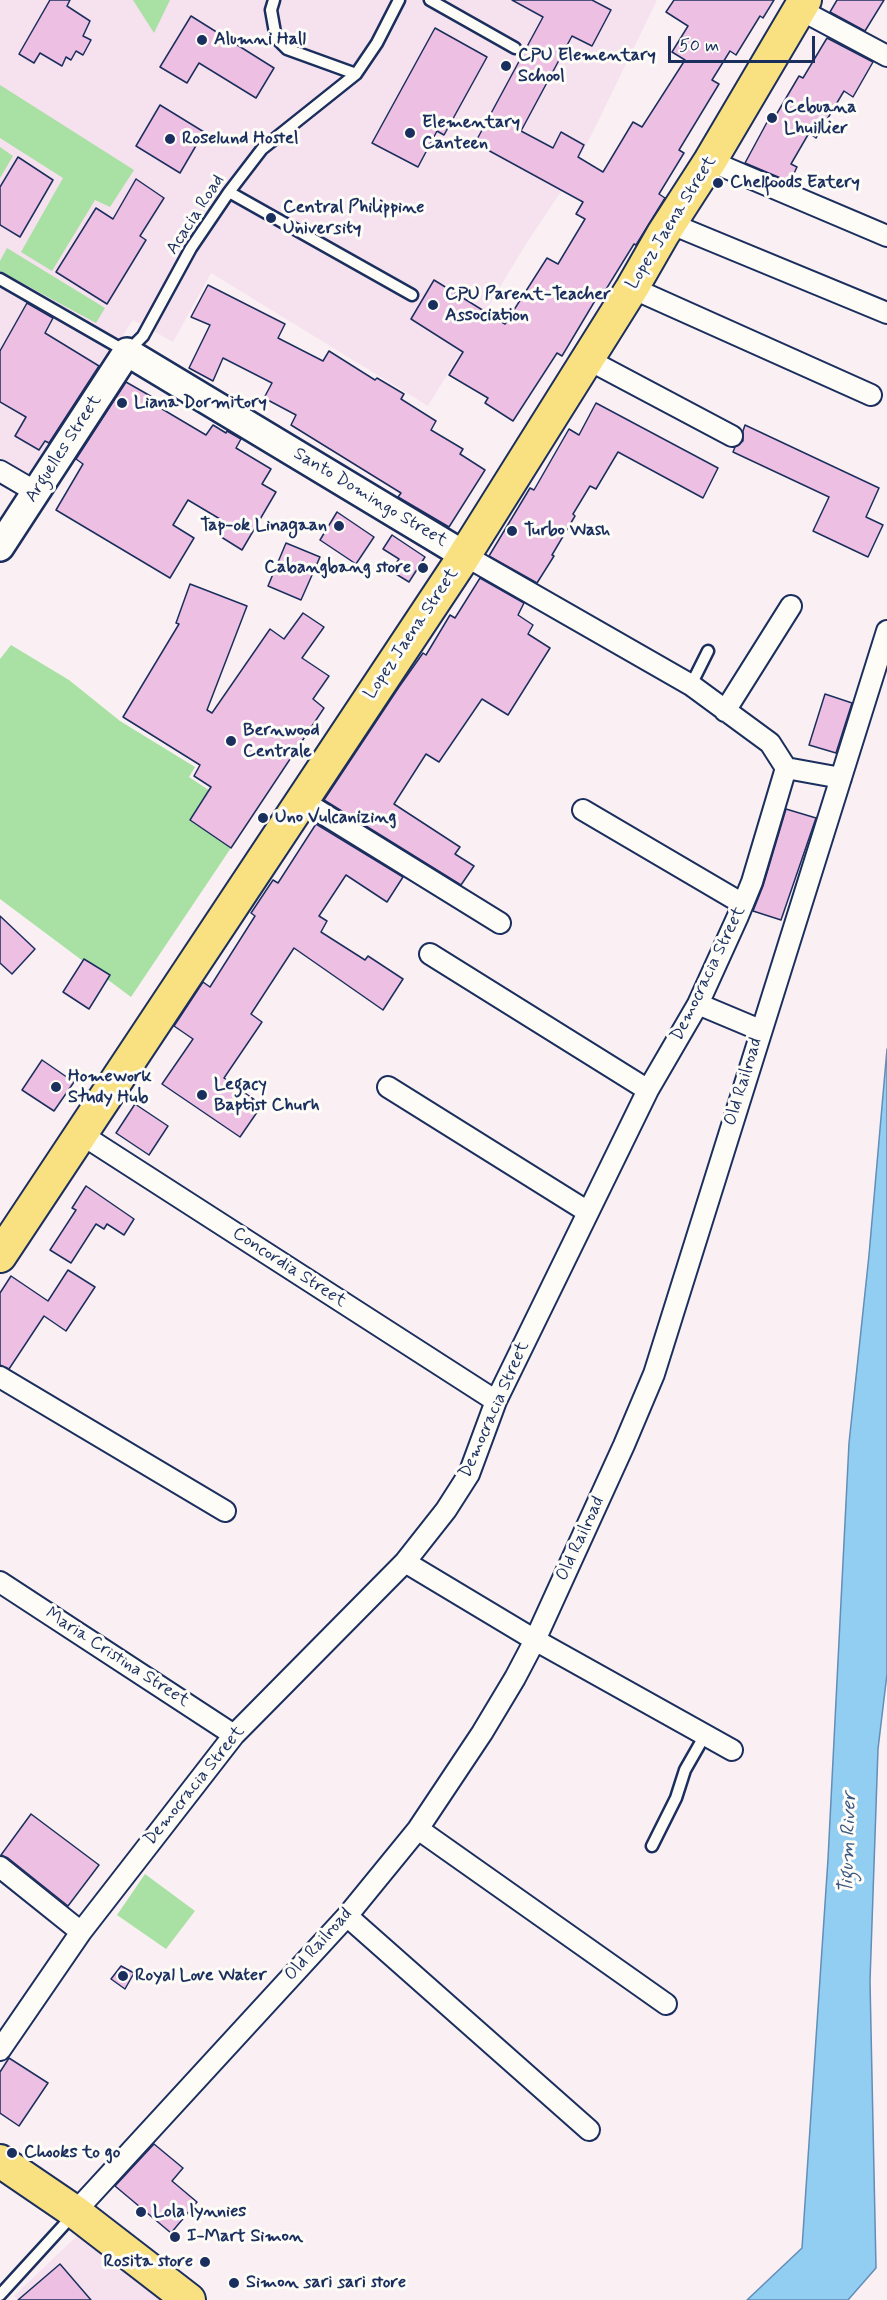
<!DOCTYPE html>
<html>
<head>
<meta charset="utf-8">
<style>
	body { margin:0 }
	#map { position:relative; width:887px; height:2300px; overflow:hidden; background:#faf0f3; font-family:Mynerve,sans-serif }
	canvas { display:block }
	.scale { position:absolute; left:668px; top:36px; width:147px; height:27px; box-sizing:border-box; border:3px solid #1b2f5e; border-top:0; padding-left:8px; font-size:18px; line-height:21px; white-space:nowrap; color:#1b2f5e; -webkit-text-stroke:4px #fdfcf7; paint-order:stroke }
</style>
</head>
<body>
<div id="map">
<canvas width="887" height="2300"></canvas>
<div class="scale">50 m</div>
</div>
<script>
const ctx = document.querySelector('canvas').getContext('2d');
ctx.lineJoin = 'round';
function fillPath(path, color) {
  ctx.fillStyle = color;
  ctx.fill(path, 'evenodd');
}
function toPath(rows) {
  const path = new Path2D();
  for (const r of rows) {
    path.moveTo(r[0], r[1]);
    for (let i = 2; i < r.length; i += 2) path.lineTo(r[i], r[i + 1]);
  }
  return path;
}
function trace(path, color, width, dash) {
  ctx.strokeStyle = color;
  ctx.lineWidth = width;
  ctx.lineCap = dash ? 'butt' : 'round';
  ctx.setLineDash(dash || []);
  ctx.stroke(path);
}
function label(font, color, halo, rows, align = 'center') {
  ctx.font = font + ' Mynerve,sans-serif';
  ctx.lineWidth = 6;
  ctx.setLineDash([]);
  ctx.textBaseline = 'middle';
  ctx.strokeStyle = halo;
  ctx.fillStyle = color;
  for (const [text, x, y, turn = 0] of rows) {
    ctx.save();
    ctx.translate(x, y);
    ctx.rotate((+turn || 0) * Math.PI / 180);
    ctx.textAlign = isNaN(turn) ? turn : align;
    if (halo) ctx.strokeText(text, 0, 0);
    ctx.fillText(text, 0, 0);
    ctx.restore();
  }
}
const built = toPath([
	[0,0,657,0,593,132,560,193,526,244,428,406,211,273,173,342,133,320,30,476,0,458],
	[80,2233,163,2300,19,2300,14,2296]
]);
const green = toPath([
	[133,0,170,0,154,33],
	[0,85,134,170,110,207,95,200,52,271,21,252,63,178,0,138],
	[0,147,13,156,0,178],
	[7,248,105,308,96,323,0,271,0,261],
	[11,645,69,680,120,721,195,767,189,777,251,818,131,997,0,899,0,659],
	[145,1874,195,1911,166,1949,117,1915]
]);
const water = toPath([
	[887,1049,887,1674,878,1749,870,1981,876,2268,848,2300,747,2300,802,2248,828,1859,849,1443,869,1255,887,1049]
]);
const building = toPath([
	[50,0,70,0,67,6,90,21,83,36,91,40,83,55,76,51,71,60,66,57,62,66,40,53,34,63,19,54,50,0],
	[512,0,592,0,611,10,592,46,572,36,521,131,553,148,561,132,584,145,578,157,603,172,633,122,642,127,685,60,672,52,688,26,666,12,674,0,774,0,763,18,760,16,736,55,730,51,712,80,719,84,679,150,684,153,659,194,665,198,636,245,634,244,605,291,602,289,562,356,557,353,513,421,485,403,488,398,449,375,463,352,411,319,434,280,505,324,547,258,558,264,585,219,576,214,583,202,475,143,543,17,512,0],
	[837,0,884,0,865,31,830,12,837,0],
	[191,16,274,68,256,98,199,63,187,83,160,67,191,16],
	[435,28,487,57,444,135,437,131,418,167,372,143,435,28],
	[827,38,873,62,853,97,844,91,816,138,809,133,791,164,797,167,790,182,745,163,772,113,776,115,799,76,803,78,827,38],
	[160,105,204,132,180,173,136,146,160,105],
	[18,157,53,180,20,237,0,225,0,187,18,157],
	[136,179,164,198,140,236,146,240,107,304,56,272,96,208,113,219,136,179],
	[208,285,285,324,278,338,323,361,329,351,375,380,377,378,404,394,401,399,436,421,431,430,463,449,460,454,485,470,449,527,398,497,401,493,291,425,296,415,264,398,272,383,223,358,213,381,189,368,210,325,191,317,208,285],
	[27,303,53,318,45,333,99,366,49,443,45,441,39,450,15,436,26,417,0,402,0,351,27,303],
	[126,382,154,398,152,403,206,435,213,425,226,433,227,431,241,439,236,448,271,469,262,484,276,492,242,550,218,535,225,522,188,500,173,525,194,538,170,578,56,510,83,464,76,459,126,382],
	[596,403,718,468,703,498,618,452,596,489,590,486,573,514,575,516,552,555,554,556,537,583,489,556,530,488,534,490,569,429,579,435,596,403],
	[745,425,879,488,866,517,883,525,868,557,813,531,829,497,733,452,735,447,743,441,743,431,745,425],
	[337,512,374,537,356,564,320,540,337,512],
	[392,535,425,557,409,582,391,571,399,559,383,549,392,535],
	[286,543,320,557,301,600,268,586,286,543],
	[480,578,524,603,518,615,533,625,528,634,550,648,508,715,482,699,439,762,426,754,394,804,460,847,455,854,474,866,461,885,324,800,399,687,423,653,426,655,450,615,455,618,480,578],
	[190,584,247,606,207,710,212,713,270,629,284,639,303,613,324,627,302,658,329,676,313,699,324,708,231,848,190,820,211,787,194,776,200,765,123,717,179,624,176,623,190,584],
	[825,694,852,703,836,753,809,745,825,694],
	[786,809,816,818,781,920,753,911,763,886,786,809],
	[316,824,403,877,387,902,346,875,319,916,327,921,321,932,365,960,368,956,403,979,383,1010,294,948,251,1014,262,1022,224,1078,262,1105,240,1137,162,1084,193,1039,174,1026,203,982,210,987,255,916,251,913,273,880,278,883,316,824],
	[0,916,35,949,12,974,0,963,0,916],
	[84,959,110,975,89,1009,63,992,84,959],
	[42,1060,74,1082,54,1111,22,1090,42,1060],
	[135,1104,168,1126,149,1155,116,1133,135,1104],
	[86,1186,134,1219,124,1235,107,1224,104,1229,96,1224,71,1263,50,1250,76,1210,72,1208,86,1186],
	[68,1270,95,1287,66,1331,44,1316,9,1369,0,1365,0,1293,11,1276,48,1301,68,1270],
	[31,1814,99,1865,68,1906,8,1858,1,1855,31,1814],
	[121,1966,134,1973,125,1989,111,1979,121,1966],
	[9,2058,48,2083,19,2126,0,2113,0,2072,9,2058],
	[154,2144,183,2168,172,2181,197,2202,171,2233,115,2186,154,2144],
	[60,2264,91,2300,18,2300,60,2264]
]);
const lane = toPath([
	[274,0,271,10,276,38,287,49,356,74],
	[430,0,515,48],
	[229,192,412,295],
	[0,279,127,352,143,336,191,248,229,192,262,149,356,74,377,43,399,0],
	[691,685,708,651],
	[652,1846,676,1798,685,1770,705,1735],
	[0,2295,73,2215]
]);
const street = toPath([
	[799,9,887,56],
	[710,161,887,236],
	[669,223,887,313],
	[632,288,871,395],
	[587,359,732,436],
	[0,471,36,492],
	[464,555,691,685,770,743,786,768],
	[725,711,791,606],
	[786,768,841,778],
	[301,800,500,923],
	[583,810,743,904],
	[430,954,648,1090],
	[698,1004,760,1030],
	[388,1087,588,1212],
	[81,1134,496,1401],
	[0,1377,225,1511],
	[405,1562,535,1640,732,1750],
	[0,1582,234,1735],
	[418,1829,666,2004],
	[0,1867,81,1932],
	[347,1916,589,2130],
	[0,2050,81,1932,234,1735,405,1562,446,1510,469,1474,496,1401,648,1090,698,1004,738,916,752,882,786,768],
	[75,2212,347,1916,418,1829,482,1733,515,1678,535,1640,624,1445,654,1374,887,631]
]);
const secondary = toPath([
	[0,547,127,352,464,555]
]);
const primary = toPath([
	[0,1256,459,564,632,288,663,234,710,161,805,0],
	[0,2161,75,2212,189,2300]
]);
const markers = [
	[202,40,6,"#1b2f5e"],
	[506,66,6,"#1b2f5e"],
	[772,118,6,"#1b2f5e"],
	[410,133,6,"#1b2f5e"],
	[170,139,6,"#1b2f5e"],
	[718,183,6,"#1b2f5e"],
	[271,218,6,"#1b2f5e"],
	[433,305,6,"#1b2f5e"],
	[122,403,6,"#1b2f5e"],
	[339,526,6,"#1b2f5e"],
	[512,531,6,"#1b2f5e"],
	[423,568,6,"#1b2f5e"],
	[231,741,6,"#1b2f5e"],
	[263,818,6,"#1b2f5e"],
	[56,1087,6,"#1b2f5e"],
	[202,1095,6,"#1b2f5e"],
	[123,1976,6,"#1b2f5e"],
	[12,2153,6,"#1b2f5e"],
	[141,2212,6,"#1b2f5e"],
	[175,2237,6,"#1b2f5e"],
	[205,2262,6,"#1b2f5e"],
	[234,2283,6,"#1b2f5e"]
];
const poiNames = [
	["Alumni Hall",214,40],
	["CPU Elementary",518,56],
	["School",518,77],
	["Cebuana",784,108],
	["Lhuillier",784,129],
	["Elementary",422,123],
	["Canteen",422,144],
	["Roselund Hostel",182,139],
	["Chelfoods Eatery",730,183],
	["Central Philippine",283,208],
	["University",283,229],
	["CPU Parent-Teacher",445,295],
	["Association",445,316],
	["Liana Dormitory",134,403],
	["Tap-ok Linagaan",327,526,"right"],
	["Turbo Wash",524,531],
	["Cabangbang store",411,568,"right"],
	["Bernwood",243,731],
	["Centrale",243,752],
	["Uno Vulcanizing",275,818],
	["Homework",68,1077],
	["Study Hub",68,1098],
	["Legacy",214,1085],
	["Baptist Churh",214,1106],
	["Royal Love Water",135,1976],
	["Chooks to go",24,2153],
	["Lola lynnies",153,2212],
	["I-Mart Simon",187,2237],
	["Rosita store",193,2262,"right"],
	["Simon sari sari store",246,2283]
];
const streetNames = [
	["Acacia Road",196,215,-57],
	["Lopez Jaena Street",672,223,-58],
	["Arguelles Street",64,449,-57],
	["Santo Domingo Street",370,498,31],
	["Lopez Jaena Street",412,634,-56],
	["Democracia Street",709,974,-64],
	["Old Railroad",744,1082,-73],
	["Concordia Street",289,1268,33],
	["Democracia Street",495,1410,-66],
	["Old Railroad",581,1539,-65],
	["Maria Cristina Street",117,1658,33],
	["Democracia Street",195,1786,-51],
	["Old Railroad",319,1945,-48]
];
const waterNames = [
	["Tigum River",849,1843,-88]
];
fillPath(built, '#f6e1ee');
fillPath(green, '#a9e0a3');
fillPath(water, '#92cdf2');
trace(water, '#628eb7', 1.5);
fillPath(building, '#edbfe2');
trace(building, '#1b2f5e', 1.5);
trace(lane, '#1b2f5e', 15);
trace(street, '#1b2f5e', 24);
trace(secondary, '#1b2f5e', 32);
trace(primary, '#1b2f5e', 36);
trace(lane, '#fdfcf7', 10);
trace(street, '#fdfcf7', 20);
trace(secondary, '#fdfcf7', 27);
trace(primary, '#f9e181', 32);
for (const [x, y, r, color] of markers) {
  const dot = new Path2D();
  dot.arc(x, y, r, 0, 2 * Math.PI);
  ctx.fillStyle = color;
  ctx.fill(dot);
  trace(dot, '#fdfcf7', 2);
}
label('bold 18px', '#1b2f5e', '#fdfcf7', poiNames, 'left');
label('18px', '#1b2f5e', '#fdfcf7', streetNames);
label('italic 20px', '#395683', '#fdfcf7', waterNames);
</script>
</body>
</html>
